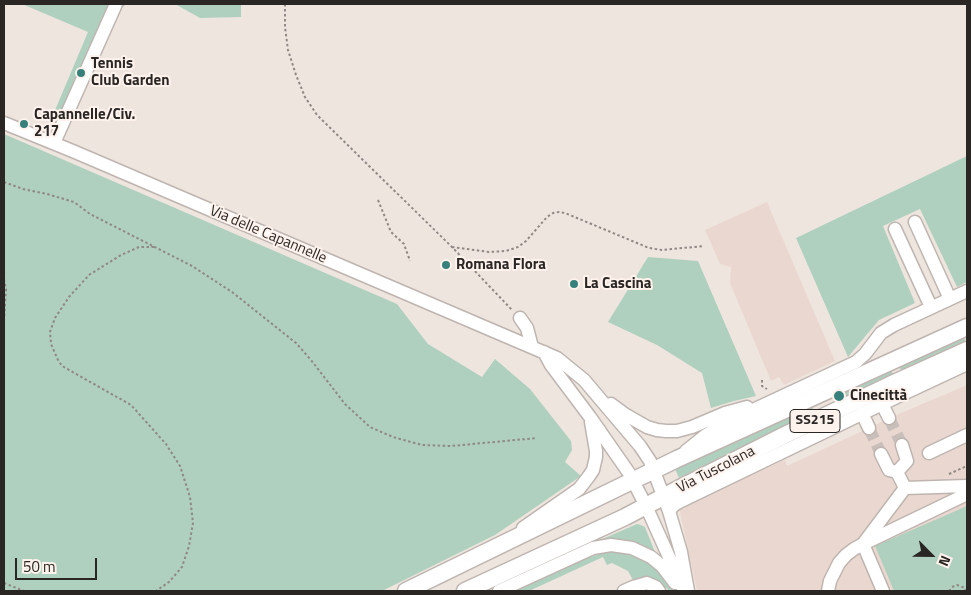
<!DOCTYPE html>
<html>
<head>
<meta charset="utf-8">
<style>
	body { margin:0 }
	#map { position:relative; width:971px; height:595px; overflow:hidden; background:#efe5df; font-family:"Titillium Web",sans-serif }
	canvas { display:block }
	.frame { position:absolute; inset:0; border:5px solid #2a2624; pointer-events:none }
	.north { position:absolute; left:906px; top:530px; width:50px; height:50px; -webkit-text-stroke:4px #fdf2ec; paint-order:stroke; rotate:113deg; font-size:14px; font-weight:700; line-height:20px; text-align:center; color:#2a2624 }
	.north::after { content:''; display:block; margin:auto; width:18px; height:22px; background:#2a2624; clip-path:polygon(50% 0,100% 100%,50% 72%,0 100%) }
	.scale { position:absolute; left:15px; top:558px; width:82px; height:22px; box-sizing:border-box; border:2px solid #2a2624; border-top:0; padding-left:6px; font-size:15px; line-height:18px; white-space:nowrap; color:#2a2624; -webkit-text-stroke:4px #fdf2ec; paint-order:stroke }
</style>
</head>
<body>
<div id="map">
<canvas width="971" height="595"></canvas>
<div class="frame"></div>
<div class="north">N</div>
<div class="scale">50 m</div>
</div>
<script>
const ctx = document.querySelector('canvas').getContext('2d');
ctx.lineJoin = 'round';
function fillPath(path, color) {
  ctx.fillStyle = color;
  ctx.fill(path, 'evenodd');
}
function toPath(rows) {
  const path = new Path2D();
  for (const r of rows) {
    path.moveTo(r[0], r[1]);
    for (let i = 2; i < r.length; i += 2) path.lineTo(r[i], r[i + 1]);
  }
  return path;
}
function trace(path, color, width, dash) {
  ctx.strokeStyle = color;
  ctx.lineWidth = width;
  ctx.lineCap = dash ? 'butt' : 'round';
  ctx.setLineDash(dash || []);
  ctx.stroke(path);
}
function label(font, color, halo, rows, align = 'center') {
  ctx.font = font + ' "Titillium Web",sans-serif';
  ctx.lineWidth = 4;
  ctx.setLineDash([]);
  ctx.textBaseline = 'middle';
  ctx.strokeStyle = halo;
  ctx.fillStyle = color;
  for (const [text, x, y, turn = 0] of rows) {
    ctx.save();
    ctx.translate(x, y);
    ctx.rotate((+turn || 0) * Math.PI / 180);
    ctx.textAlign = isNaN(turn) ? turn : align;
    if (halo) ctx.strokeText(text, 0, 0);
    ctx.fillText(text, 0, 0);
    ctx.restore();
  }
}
const built = toPath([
	[767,202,835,361,784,385,779,377,771,381,730,283,731,267,720,264,705,230],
	[967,385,967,591,697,591,679,508,785,460,787,466,901,413]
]);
const green = toPath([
	[22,4,126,4,117,13,65,119,53,115,88,32],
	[175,4,241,4,241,17,200,18],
	[4,134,397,304,428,344,482,377,495,359,530,389,571,441,572,450,565,462,581,476,495,535,382,591,4,591],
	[967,156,967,282,957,287,920,209,883,226,915,303,879,320,848,357,796,238],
	[648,257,698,261,756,396,734,401,711,408,702,373,657,345,608,322],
	[964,337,965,341,901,370,899,367],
	[891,370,893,374,835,401,832,397],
	[812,406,814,411,679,478,675,469],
	[967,506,967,591,894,591,875,546],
	[637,524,641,525,645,527,655,552,601,542,600,540],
	[608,552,618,552,632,554,644,559,658,570,667,581,673,591,668,591,667,588,662,591,650,578,641,577,633,580,628,571,612,563,607,565,603,557,529,591,514,591,586,558]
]);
const minorTunnel = toPath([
	[889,418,902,445],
	[869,428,881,454]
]);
const path = toPath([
	[285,4,285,27,288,50,296,75,305,97,317,115,452,247,512,310],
	[4,182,23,189,47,194,74,202,90,214,192,266,232,292,296,343,311,360,345,404,370,427,393,437,422,445,451,446,537,438],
	[378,200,391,232,404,244,410,261],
	[154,247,139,247,121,255,89,275,69,297,55,318,50,332,51,344,58,360,62,366,131,405,166,444,180,466,190,497,193,523,189,546,182,567,169,582,156,591],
	[452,247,489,252,506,251,518,247,526,241,547,217,553,213,559,212,565,213,649,248,662,250,704,246],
	[4,279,6,289,4,322],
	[762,380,762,386,767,389],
	[949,474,967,466],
	[4,583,24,591],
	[949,591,952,587,957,585,965,588,966,591]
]);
const minor = toPath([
	[4,123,75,152,557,358,584,380,640,446,650,461,669,511,681,552,688,591],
	[54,143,116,4],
	[915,222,950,299],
	[895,229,931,307],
	[520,318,527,328,532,347],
	[544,352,551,365,590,417,629,473,646,506,683,588],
	[611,404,626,415,647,427,657,430,666,431,677,431,692,427,725,413,747,407],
	[882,404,889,418],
	[862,413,869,428],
	[686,451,706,435,738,417,856,362,865,354,881,333,894,325,967,291],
	[929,453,967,435],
	[881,454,889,470,897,472],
	[905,488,967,486],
	[669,511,674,505,679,502,905,393,967,364],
	[523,528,579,489,589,476,593,470,596,457,596,451,591,422],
	[499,591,593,548,611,545,632,548,651,557,662,566,675,583],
	[624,591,633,587,647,583,656,587,659,591],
	[828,591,830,581,839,563,846,555,854,549,863,544,905,488,897,472,907,461,902,445],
	[883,591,863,544,967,494]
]);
const major = toPath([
	[406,591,677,459,967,327],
	[465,591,625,517,680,488,785,435,894,383,967,350]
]);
const markers = [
	[81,73,5,"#38807c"],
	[24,124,5,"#38807c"],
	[446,265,5,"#38807c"],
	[574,284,5,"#38807c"],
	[839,396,6,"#38807c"]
];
const shields = [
	[815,421,50]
];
const shieldNames = [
	["SS215",815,421]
];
const poiNames = [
	["Tennis",91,64],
	["Club Garden",91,81],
	["Capannelle/Civ.",34,115],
	["217",34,132],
	["Romana Flora",456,265],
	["La Cascina",584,284],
	["Cinecittà",850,396]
];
const streetNames = [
	["Via delle Capannelle",268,235,23],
	["Via Tuscolana",716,470,-27]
];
fillPath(built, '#ead8d0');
fillPath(green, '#afd0bf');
trace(minorTunnel, '#c8bfba', 12, [12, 6]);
trace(minor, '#bfb5b0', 15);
trace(major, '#bfb5b0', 19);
trace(path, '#908884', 2, [2.5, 2.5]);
trace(minor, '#fff', 12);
trace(major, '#fff', 16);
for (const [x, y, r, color] of markers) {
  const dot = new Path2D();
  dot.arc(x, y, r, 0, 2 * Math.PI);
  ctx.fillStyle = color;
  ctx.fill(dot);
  trace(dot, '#fdf2ec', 2);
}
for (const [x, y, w] of shields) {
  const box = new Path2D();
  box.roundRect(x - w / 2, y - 11.5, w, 23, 4);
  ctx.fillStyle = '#fdf2ec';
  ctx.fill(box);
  trace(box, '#2a2624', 1);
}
label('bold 14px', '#2a2624', null, shieldNames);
label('bold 15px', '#2a2624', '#fdf2ec', poiNames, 'left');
label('15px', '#2a2624', '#fdf2ec', streetNames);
</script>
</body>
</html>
